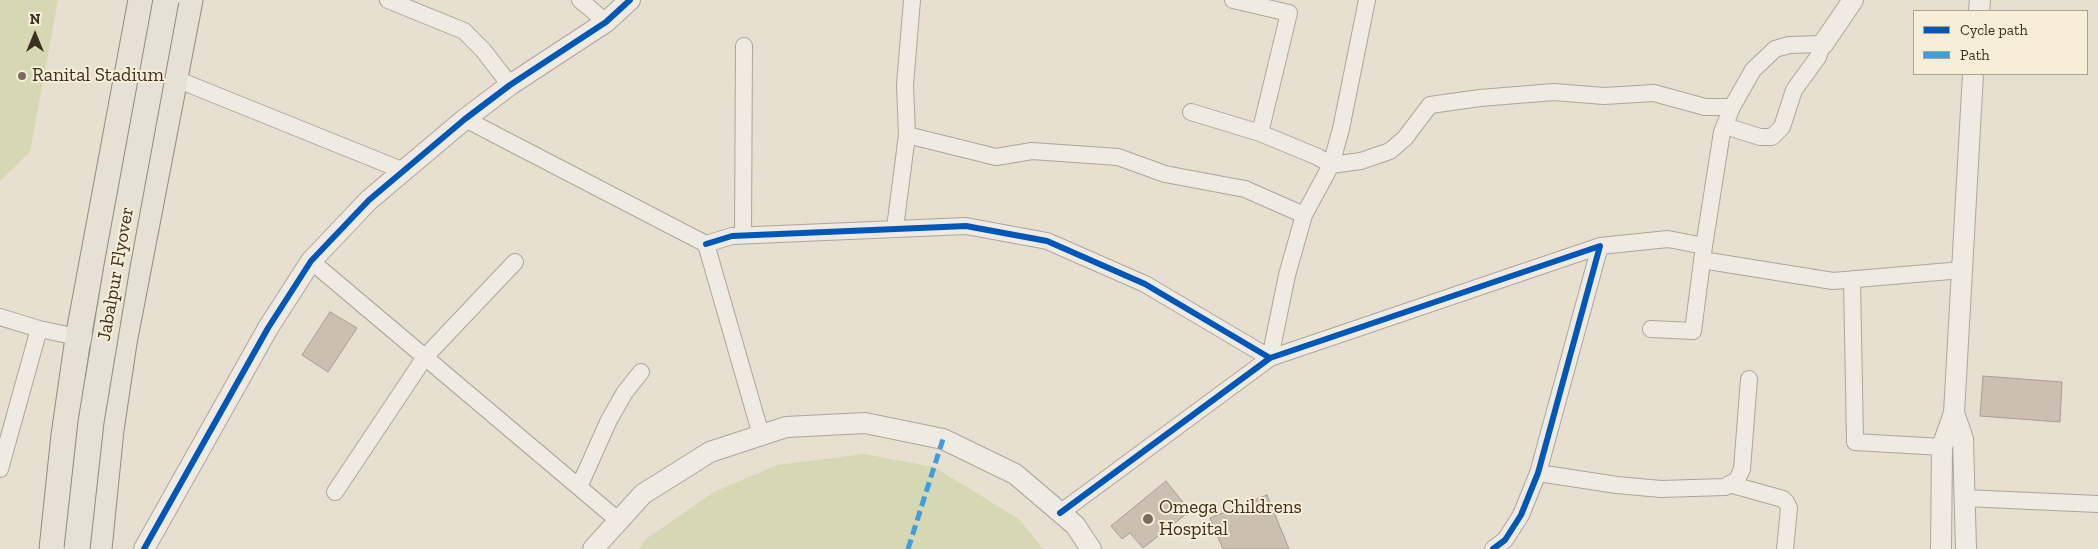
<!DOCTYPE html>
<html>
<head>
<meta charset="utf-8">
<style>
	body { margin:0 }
	#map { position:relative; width:2098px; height:549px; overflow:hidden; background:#e7e0d1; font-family:"Zilla Slab",serif }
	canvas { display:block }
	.legend { position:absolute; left:1913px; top:10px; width:175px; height:65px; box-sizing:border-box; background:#f7eed8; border:1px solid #ada18e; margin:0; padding:6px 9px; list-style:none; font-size:15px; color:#3d2e20 }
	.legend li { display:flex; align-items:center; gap:10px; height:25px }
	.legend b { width:25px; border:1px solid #ada18e }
	.north { position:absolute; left:10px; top:10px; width:50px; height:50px; -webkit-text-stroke:4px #f7eed8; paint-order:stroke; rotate:0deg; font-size:14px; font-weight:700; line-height:20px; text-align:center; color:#3d2e20 }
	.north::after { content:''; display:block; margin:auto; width:18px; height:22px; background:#3d2e20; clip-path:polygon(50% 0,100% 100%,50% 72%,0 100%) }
</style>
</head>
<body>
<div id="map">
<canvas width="2098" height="549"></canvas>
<ul class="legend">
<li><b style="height:6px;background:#0057b8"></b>Cycle path</li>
<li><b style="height:6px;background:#3f9de0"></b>Path</li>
</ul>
<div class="north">N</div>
</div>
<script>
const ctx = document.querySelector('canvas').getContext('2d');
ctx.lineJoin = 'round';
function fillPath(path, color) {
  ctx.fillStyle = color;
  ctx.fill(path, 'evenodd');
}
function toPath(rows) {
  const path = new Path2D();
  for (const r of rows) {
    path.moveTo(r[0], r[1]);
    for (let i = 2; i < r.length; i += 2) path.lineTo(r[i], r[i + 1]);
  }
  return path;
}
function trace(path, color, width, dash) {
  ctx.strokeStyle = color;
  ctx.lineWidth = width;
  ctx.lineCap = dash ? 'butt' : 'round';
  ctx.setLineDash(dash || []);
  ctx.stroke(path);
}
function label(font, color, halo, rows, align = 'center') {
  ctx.font = font + ' "Zilla Slab",serif';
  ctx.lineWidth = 4;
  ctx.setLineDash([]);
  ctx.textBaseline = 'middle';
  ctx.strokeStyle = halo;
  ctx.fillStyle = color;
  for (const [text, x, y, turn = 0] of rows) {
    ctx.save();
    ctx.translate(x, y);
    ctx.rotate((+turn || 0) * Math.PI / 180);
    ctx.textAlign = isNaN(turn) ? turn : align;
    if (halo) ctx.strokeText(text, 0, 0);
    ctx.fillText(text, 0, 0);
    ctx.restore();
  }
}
const green = toPath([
	[0,0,58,0,30,152,0,181],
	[864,454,934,467,1019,519,1043,549,639,549,646,539,714,492,777,465]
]);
const building = toPath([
	[330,312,357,328,328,372,302,355,330,312],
	[1983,376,2062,382,2060,422,1980,416,1983,376],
	[1166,481,1190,511,1143,548,1130,533,1122,539,1111,526,1166,481],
	[1267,495,1289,549,1223,549,1210,518,1267,495]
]);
const minor = toPath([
	[388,0,464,31,483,50,510,85],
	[580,0,606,22],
	[1233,0,1289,13,1260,133],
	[176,79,404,171],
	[1191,112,1260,133,1318,157,1331,165,1361,161,1390,151,1405,138,1430,105,1480,98,1554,92,1604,96,1654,93,1705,107,1732,107],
	[465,119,706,244,761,435],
	[907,135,996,157,1032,151,1118,157,1165,174,1245,189,1304,215],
	[895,228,907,135,905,85,912,0],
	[743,235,744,46],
	[706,244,732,236,966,226,1047,241,1145,284,1270,358],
	[1600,246,1668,239,1704,246],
	[1702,260,1833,281,1962,270],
	[311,261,619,521],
	[1852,279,1855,442,1942,447],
	[0,317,39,329,87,339],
	[1651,329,1693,331,1704,246,1722,132,1732,107,1753,70,1775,49,1789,45,1823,44,1818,57,1794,90,1782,127,1772,137,1760,137,1725,126],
	[1270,358,1287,275,1304,215,1331,165,1341,129,1367,0],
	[0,469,39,329],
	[1538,473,1617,485,1661,489,1725,487,1737,480,1742,469,1749,379],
	[1729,484,1783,499,1786,502,1789,508,1785,549],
	[579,487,609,420,625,392,641,372],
	[335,492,425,357,515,262],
	[1965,498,2098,504],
	[1060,513,1270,358,1600,246,1538,473,1521,515,1505,540,1493,549]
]);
const tertiary = toPath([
	[1979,11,1980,0],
	[1823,44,1853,0],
	[1954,413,1963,439,1966,549],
	[144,549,268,328,311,261,369,200,465,119,510,85,606,22,630,0],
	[593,549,643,494,710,452,786,427,865,423,943,439,1015,474,1075,525,1091,549],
	[1941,549,1942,447,1954,413,1973,74]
]);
const primary = toPath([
	[52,549,64,435,78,338,141,0],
	[99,549,111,430,124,343,190,0]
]);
const primaryBridge = toPath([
	[77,549,91,422,117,266,166,0]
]);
const quiet = toPath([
	[908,549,943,439]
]);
const cycleway = toPath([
	[706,244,732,236,966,226,1047,241,1145,284,1270,358],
	[1060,513,1270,358,1600,246,1538,473,1521,515,1505,540,1493,549],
	[144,549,268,328,311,261,369,200,465,119,510,85,606,22,630,0]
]);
const markers = [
	[22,76,5,"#786c5e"],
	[1148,519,6,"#786c5e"]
];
const poiNames = [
	["Ranital Stadium",32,76],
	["Omega Childrens",1159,508],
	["Hospital",1159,530]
];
const streetNames = [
	["Jabalpur Flyover",116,274,-80]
];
fillPath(green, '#d6d7b3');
fillPath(building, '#cbbfb2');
trace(building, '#a89c90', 1);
trace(minor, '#ada599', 18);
trace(tertiary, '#ada599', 22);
trace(primary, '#928b80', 27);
trace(minor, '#efebe3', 16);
trace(tertiary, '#efebe3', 20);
trace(primary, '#e6e1d4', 25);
trace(primaryBridge, '#928b80', 27, []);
trace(primaryBridge, '#e6e1d4', 25);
trace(quiet, '#3f9de0', 5, [10, 5]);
trace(cycleway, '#0057b8', 6);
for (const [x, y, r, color] of markers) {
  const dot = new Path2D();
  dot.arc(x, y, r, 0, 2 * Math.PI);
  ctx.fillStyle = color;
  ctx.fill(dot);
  trace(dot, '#f7eed8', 2);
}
label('19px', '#3d2e20', '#f7eed8', poiNames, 'left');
label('19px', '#3d2e20', '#f7eed8', streetNames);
</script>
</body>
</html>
